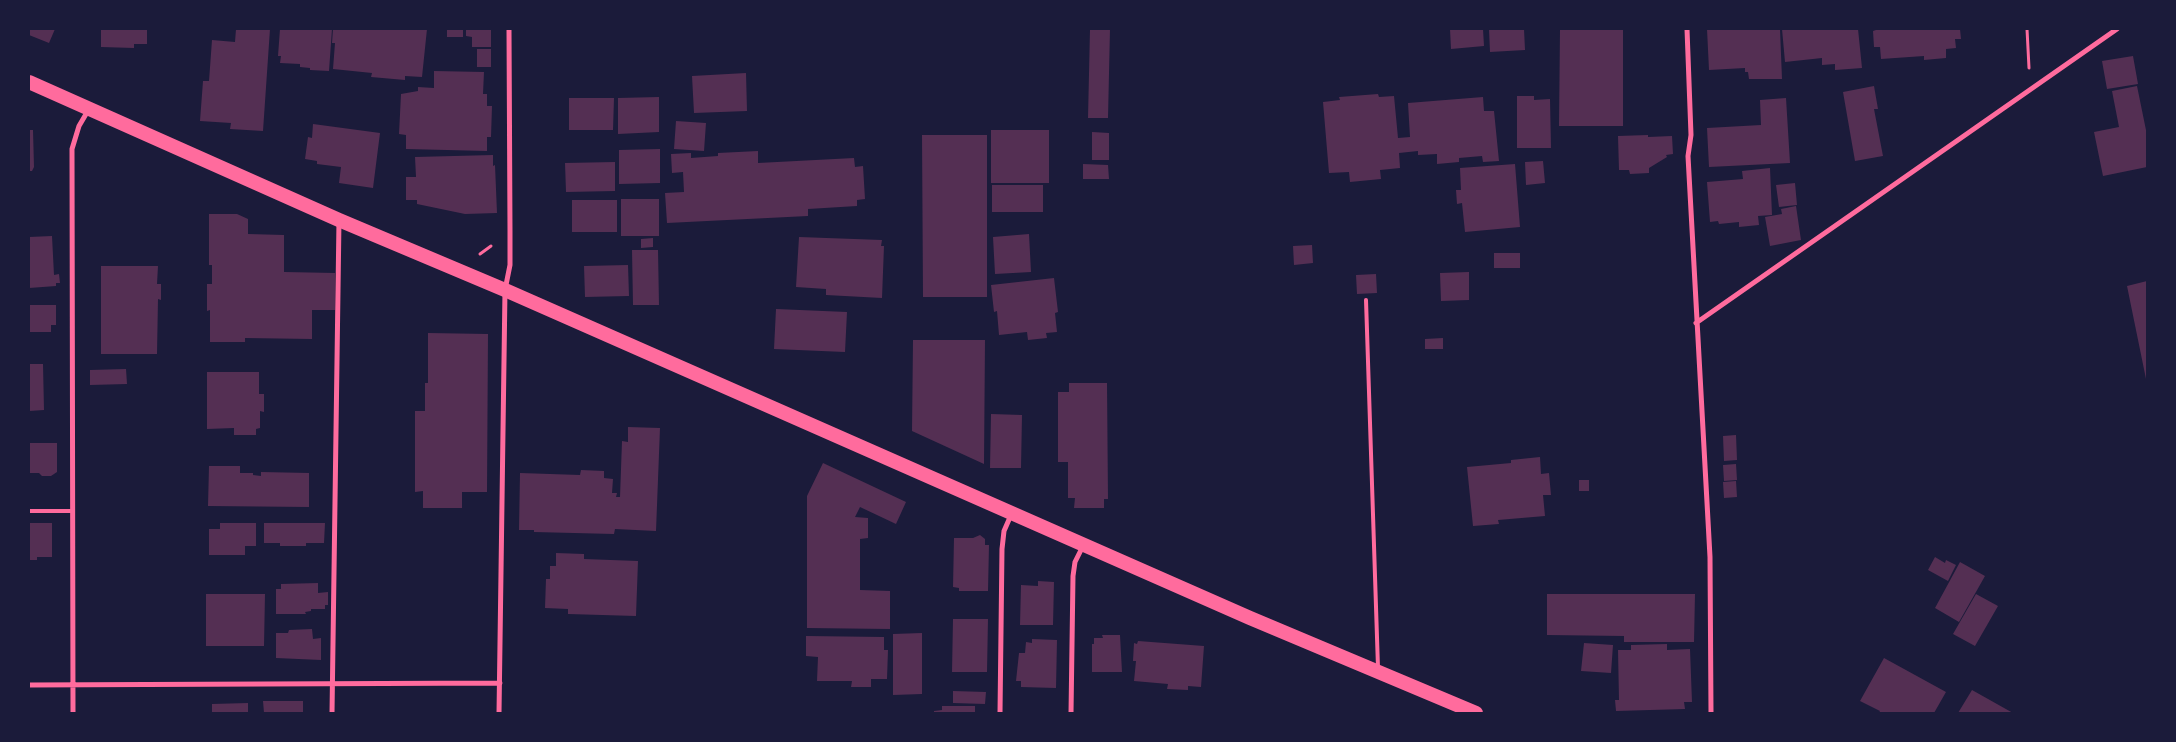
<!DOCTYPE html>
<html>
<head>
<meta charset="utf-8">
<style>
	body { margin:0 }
	#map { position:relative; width:2176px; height:742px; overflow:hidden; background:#1b1b3a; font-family:"Crimson Pro",serif }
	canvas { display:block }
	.frame { position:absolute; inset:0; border:30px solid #1b1b3a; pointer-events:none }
</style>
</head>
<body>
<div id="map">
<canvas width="2176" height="742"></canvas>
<div class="frame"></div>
</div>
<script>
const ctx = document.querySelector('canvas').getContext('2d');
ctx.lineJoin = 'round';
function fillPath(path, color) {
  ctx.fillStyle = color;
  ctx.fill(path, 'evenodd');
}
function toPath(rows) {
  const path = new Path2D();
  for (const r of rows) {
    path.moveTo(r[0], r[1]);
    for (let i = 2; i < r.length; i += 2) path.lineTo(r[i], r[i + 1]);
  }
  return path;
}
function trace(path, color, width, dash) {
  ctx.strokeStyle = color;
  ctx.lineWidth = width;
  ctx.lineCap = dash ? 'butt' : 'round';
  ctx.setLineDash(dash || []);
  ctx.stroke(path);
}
const building = toPath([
	[29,29,55,29,49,43,29,35],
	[101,29,147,29,147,44,134,44,134,48,101,47],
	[236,29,270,29,263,131,230,129,231,123,200,121,203,81,209,81,212,40,235,42],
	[280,29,332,29,329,71,310,70,310,68,300,67,300,64,280,63,281,56,278,56],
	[333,29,427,29,422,77,405,76,405,80,371,77,372,73,333,69,335,43,332,43],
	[447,29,463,29,463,37,447,37],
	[466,29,491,29,491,47,472,47,472,37,466,36],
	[1090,29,1110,29,1108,118,1088,118],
	[1450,29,1483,29,1484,46,1451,49],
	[1489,29,1524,29,1525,50,1490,52],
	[1560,29,1623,29,1623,126,1559,126],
	[1707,29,1780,29,1782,79,1749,79,1748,72,1745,72,1745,68,1709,70],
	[1782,29,1858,29,1862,68,1835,70,1835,64,1822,65,1822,58,1785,62],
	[1879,29,1960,29,1961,39,1955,39,1956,48,1946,49,1946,58,1924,60,1924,56,1881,59,1880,47,1874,47,1873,31],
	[477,49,491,49,491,67,477,67],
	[2133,56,2138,84,2107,89,2102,61],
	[434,71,484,72,483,94,487,94,487,106,492,106,491,137,487,137,487,151,406,149,406,135,399,134,401,94,418,91,418,87,434,88],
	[746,73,747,111,694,113,692,76],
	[1874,86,1878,109,1874,109,1883,156,1855,161,1843,92],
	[2137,86,2147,135,2147,167,2103,176,2094,132,2119,127,2112,91],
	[1378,94,1379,97,1394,96,1398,138,1410,137,1408,103,1483,97,1484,111,1494,111,1499,161,1483,162,1482,156,1459,158,1459,162,1437,164,1437,154,1418,155,1418,151,1399,153,1400,168,1380,170,1381,179,1350,182,1349,172,1329,173,1323,102,1340,100,1339,97],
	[1517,96,1534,96,1534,100,1550,99,1551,148,1517,148],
	[659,97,659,132,618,134,618,98],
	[569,98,614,98,613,130,569,130],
	[1786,98,1790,163,1709,167,1707,128,1761,125,1760,100],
	[676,121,706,123,704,151,674,149],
	[313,124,380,133,373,188,339,183,341,167,317,164,317,161,305,159,308,137,312,138],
	[29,130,33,130,34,167,32,171,29,171],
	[991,130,1049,130,1049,183,991,183],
	[1092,132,1109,133,1109,160,1092,160],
	[922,135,987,135,987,297,923,297],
	[1648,135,1648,137,1672,136,1673,154,1666,155,1667,157,1649,168,1649,173,1630,174,1629,170,1619,170,1618,136],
	[660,149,660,183,619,184,619,150],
	[758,151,758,163,854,158,855,167,863,166,865,199,857,200,857,206,808,209,808,216,667,223,665,193,684,192,683,172,672,173,671,154,691,153,691,158,718,156,718,153],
	[493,155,493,166,495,165,497,213,465,214,417,204,417,200,406,200,406,177,416,177,415,157],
	[1543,161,1545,183,1526,185,1525,162],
	[615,162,615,191,566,192,565,163],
	[1083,164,1108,165,1109,179,1083,179],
	[1515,164,1520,227,1465,232,1462,203,1457,204,1456,190,1461,190,1460,168],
	[1770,168,1772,215,1758,216,1759,225,1739,227,1739,222,1719,224,1718,221,1710,222,1707,182,1743,179,1742,171],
	[1795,183,1797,205,1779,207,1776,185],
	[992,185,1043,185,1043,212,992,212],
	[621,199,659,199,659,236,621,236],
	[572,200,617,200,617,232,572,232],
	[1796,206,1801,240,1770,246,1765,217,1782,214,1781,209],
	[209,214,237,214,248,219,248,234,284,235,284,272,335,273,335,310,312,310,312,339,245,338,245,342,210,342,210,310,207,311,207,284,212,284,212,265,209,265],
	[1029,234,1031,272,995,274,993,237],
	[52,236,54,275,59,274,60,283,56,283,56,286,29,288,29,237],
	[799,237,882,240,881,246,884,246,882,298,826,295,826,289,796,287],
	[653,238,653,247,641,248,641,239],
	[1312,245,1313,263,1294,265,1293,246],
	[632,250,658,250,659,305,633,305],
	[1494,253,1520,253,1520,268,1494,268],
	[628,265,629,296,585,297,584,266],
	[101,266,158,266,157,284,161,284,161,300,158,299,157,354,101,354],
	[1469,272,1469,300,1441,301,1440,273],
	[1376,274,1377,293,1357,294,1356,275],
	[1054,278,1058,312,1055,313,1057,332,1046,333,1047,338,1028,340,1027,332,999,335,997,311,994,312,991,285],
	[2147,281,2147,379,2146,379,2127,286],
	[29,305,56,305,56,325,51,325,51,332,29,332],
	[776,309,847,312,845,352,774,349],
	[428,333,488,334,487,492,462,492,462,508,423,508,423,491,415,492,415,411,425,411,425,383,428,383],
	[1443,338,1443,349,1425,349,1425,339],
	[913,340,985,340,984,464,912,431],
	[29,364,43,364,44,410,29,411],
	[126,369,127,384,90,385,90,370],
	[207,372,259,372,259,394,264,394,264,412,260,411,260,428,256,429,256,435,234,435,234,428,207,429],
	[1069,383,1107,383,1108,499,1104,499,1104,508,1074,508,1075,498,1068,498,1068,462,1058,462,1058,392,1069,392],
	[991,414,1022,415,1021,468,990,468],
	[628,427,660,428,656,531,615,529,614,534,534,532,534,530,519,530,520,473,580,475,581,470,604,471,604,478,613,479,612,493,617,493,616,497,620,497,622,441,628,442],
	[1736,435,1737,460,1724,461,1723,436],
	[29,443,57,443,57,472,51,476,42,476,39,473,29,473],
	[1540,457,1541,474,1549,473,1551,495,1543,495,1545,516,1498,520,1499,524,1473,526,1467,467,1511,463,1511,460],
	[823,463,906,502,896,524,860,507,855,517,868,518,868,538,860,539,860,590,890,591,890,629,807,628,807,496],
	[1736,464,1737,480,1724,481,1723,465],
	[209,466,240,466,240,473,253,473,253,475,261,476,261,472,309,473,309,507,208,506],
	[1579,480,1589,480,1589,491,1579,491],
	[1736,481,1737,497,1724,498,1723,482],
	[30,523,52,523,52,557,37,557,37,560,29,560],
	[220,523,256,523,256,546,245,546,245,555,209,555,209,529,220,529],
	[264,523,325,523,324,543,306,543,306,546,280,546,280,543,264,543],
	[980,535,985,539,985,545,989,545,988,591,959,591,959,588,953,587,954,538,973,538],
	[556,553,584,554,584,559,638,561,636,616,568,614,568,609,545,608,546,579,550,579,550,566,556,566],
	[1935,557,1945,563,1946,560,1956,565,1948,581,1928,570],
	[1960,562,1985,576,1959,622,1935,608],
	[1038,581,1054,582,1053,625,1020,625,1021,585,1038,586],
	[318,583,318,593,328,592,328,605,325,605,325,609,311,609,311,611,305,612,306,614,276,614,276,589,281,589,281,584],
	[206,594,265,594,264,646,206,646],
	[1547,594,1695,594,1694,642,1624,642,1624,636,1547,635],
	[1976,594,1998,606,1975,646,1953,634],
	[953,619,988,619,987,672,952,672],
	[312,629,313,639,321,638,321,660,276,658,276,633,288,633,289,630],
	[922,633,922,694,893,695,893,634],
	[1102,635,1120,635,1122,672,1092,672,1092,644,1094,644,1094,638,1103,638],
	[806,636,884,637,884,650,888,650,887,679,871,679,871,687,851,687,852,681,817,681,818,657,806,656],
	[1032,639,1057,640,1056,688,1021,687,1021,681,1016,681,1019,653,1025,653,1026,642,1032,643],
	[1138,641,1204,646,1201,687,1188,686,1188,690,1167,689,1168,684,1134,681,1136,661,1133,661,1134,643,1137,644],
	[1584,643,1613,645,1611,673,1581,671],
	[1667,644,1667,650,1690,649,1692,702,1684,702,1685,709,1616,711,1615,700,1619,700,1618,650,1631,650,1631,645],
	[1884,658,1946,692,1934,713,1879,713,1880,711,1860,701],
	[1972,690,2013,713,1958,713],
	[953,691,986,692,985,704,953,703],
	[263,701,303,701,303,713,264,713],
	[248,703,248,713,212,713,212,704],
	[942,706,975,706,975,713,934,713,934,711,942,710]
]);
const path = toPath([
	[2027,29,2029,68],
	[480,254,491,246]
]);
const service = toPath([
	[1366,300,1378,668],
	[29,511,73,511]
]);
const minor = toPath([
	[1687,29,1691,135,1688,156,1710,557,1711,713],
	[1696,323,2117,29],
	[29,685,500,683],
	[73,713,72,149,79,126,89,109],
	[332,713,339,220],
	[499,713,505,290,510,265,510,231,509,29],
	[1000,713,1002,549,1004,531,1011,515],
	[1071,713,1073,576,1075,562,1083,546]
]);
const trunk = toPath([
	[29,82,339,220,505,290,1250,618,1476,713]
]);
fillPath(building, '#542f53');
trace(path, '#ff6b9d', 3);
trace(service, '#ff6b9d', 4);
trace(minor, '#ff6b9d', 5);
trace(trunk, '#ff6b9d', 14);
</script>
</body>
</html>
